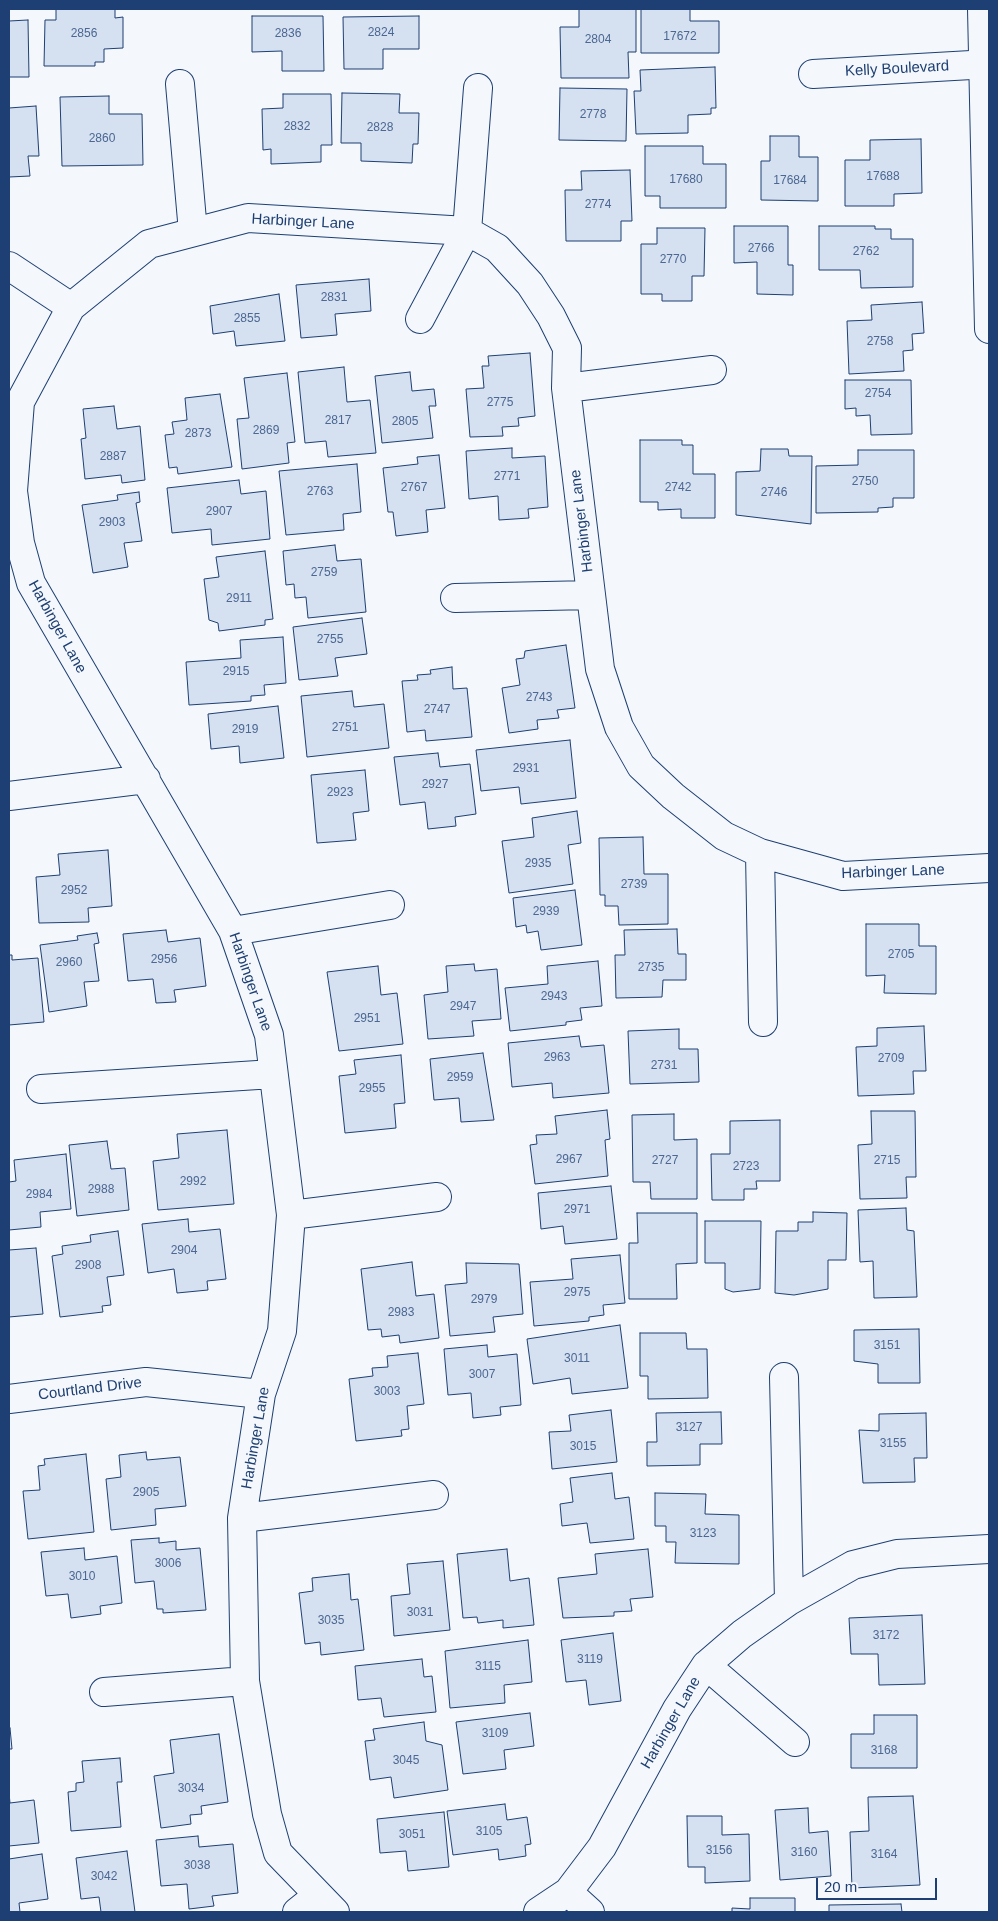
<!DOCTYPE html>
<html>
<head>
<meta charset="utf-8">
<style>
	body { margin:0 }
	#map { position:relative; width:998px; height:1921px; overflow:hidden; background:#f4f7fb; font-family:Helvetica,sans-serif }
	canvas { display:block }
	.frame { position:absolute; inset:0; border:10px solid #1d3f73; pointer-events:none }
	.scale { position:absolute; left:816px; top:1878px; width:121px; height:22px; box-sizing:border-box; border:2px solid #1d3f73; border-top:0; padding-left:6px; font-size:15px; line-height:18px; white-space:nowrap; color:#1d3f73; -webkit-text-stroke:4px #f4f7fb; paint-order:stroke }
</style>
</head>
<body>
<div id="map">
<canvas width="998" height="1921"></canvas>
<div class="frame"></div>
<div class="scale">20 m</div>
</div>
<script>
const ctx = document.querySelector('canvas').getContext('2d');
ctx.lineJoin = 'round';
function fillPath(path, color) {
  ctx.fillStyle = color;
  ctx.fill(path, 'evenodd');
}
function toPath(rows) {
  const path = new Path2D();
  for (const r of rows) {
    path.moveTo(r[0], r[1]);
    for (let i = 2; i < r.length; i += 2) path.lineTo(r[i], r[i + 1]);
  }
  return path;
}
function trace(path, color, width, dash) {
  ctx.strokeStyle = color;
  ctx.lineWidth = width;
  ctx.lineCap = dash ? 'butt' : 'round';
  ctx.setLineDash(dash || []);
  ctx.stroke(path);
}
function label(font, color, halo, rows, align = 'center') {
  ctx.font = font + ' Helvetica,sans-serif';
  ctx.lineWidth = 4;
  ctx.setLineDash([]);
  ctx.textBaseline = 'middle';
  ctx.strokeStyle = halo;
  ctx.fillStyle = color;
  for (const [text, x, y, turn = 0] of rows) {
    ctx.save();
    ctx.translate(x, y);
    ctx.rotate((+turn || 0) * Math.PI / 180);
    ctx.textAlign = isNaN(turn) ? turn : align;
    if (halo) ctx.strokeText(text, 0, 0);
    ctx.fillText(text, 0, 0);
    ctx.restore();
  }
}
const building = toPath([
	[56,9,115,9,115,18,123,17,123,48,104,49,104,62,95,62,95,66,44,66,45,20,56,20,56,9],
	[579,9,636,9,636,52,628,52,629,78,561,78,560,27,579,27,579,9],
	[641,9,690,9,690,21,719,21,719,53,641,53,641,9],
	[252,16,323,16,324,71,282,71,282,51,252,52,252,16],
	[419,16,419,49,383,49,383,69,344,69,343,17,419,16],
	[28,20,29,77,9,77,9,21,28,20],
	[715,67,716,108,711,108,711,114,688,115,688,133,636,134,634,91,641,91,640,70,715,67],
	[560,88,627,89,626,141,559,140,560,88],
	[342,93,400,94,399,113,419,113,418,144,413,144,412,163,361,161,361,143,341,143,342,93],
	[283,94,331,94,332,145,321,145,321,162,271,164,271,149,263,150,262,109,283,108,283,94],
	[109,96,109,114,142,114,143,165,62,166,60,97,109,96],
	[36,106,39,156,28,156,30,176,9,177,9,108,36,106],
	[770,136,799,136,799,157,818,157,818,201,761,200,761,161,770,161,770,136],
	[921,139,922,193,894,194,894,206,845,206,845,160,870,160,870,140,921,139],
	[645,146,703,146,703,164,726,164,726,208,660,208,660,196,645,196,645,146],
	[630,170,632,221,621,221,621,241,566,241,565,190,582,190,581,171,630,170],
	[734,226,788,226,788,265,793,265,793,295,757,294,757,262,734,263,734,226],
	[819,226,875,226,875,229,891,229,891,239,913,239,913,287,861,288,860,270,819,270,819,226],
	[657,228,705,228,704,276,692,276,692,301,662,301,662,294,641,294,641,244,657,244,657,228],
	[369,279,371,311,335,314,337,335,301,338,296,285,369,279],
	[279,294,285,341,236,346,234,331,213,334,210,306,279,294],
	[922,302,924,333,912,334,913,350,903,351,904,371,849,374,847,321,872,320,871,305,922,302],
	[530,353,535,416,518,418,519,426,502,427,503,436,470,437,466,389,484,388,482,366,489,366,488,356,530,353],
	[344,367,347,402,370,400,376,453,328,457,326,441,305,443,298,372,344,367],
	[410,372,412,391,434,389,436,406,429,406,433,438,382,443,375,376,410,372],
	[287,373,295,442,287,443,289,463,242,469,237,419,249,418,244,378,287,373],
	[845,380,911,380,912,434,871,435,870,415,856,416,856,408,845,409,845,380],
	[220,394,232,467,178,474,177,467,169,468,165,435,174,434,172,422,187,420,185,398,220,394],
	[114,406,117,429,140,426,145,480,122,483,121,475,85,479,81,439,86,438,83,409,114,406],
	[640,440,682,440,682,445,693,445,693,474,715,474,715,518,681,518,681,509,658,510,658,502,640,502,640,440],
	[512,448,512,458,545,456,548,507,528,509,529,518,499,520,498,496,469,499,466,451,512,448],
	[761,449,788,449,789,456,812,456,811,524,736,515,736,472,760,471,761,449],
	[858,450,914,450,914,498,893,498,893,507,878,508,878,512,816,513,816,466,858,465,858,450],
	[439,455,445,508,426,510,428,532,396,536,393,512,388,512,383,468,418,464,417,457,439,455],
	[357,464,361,512,343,514,344,530,286,535,279,471,357,464],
	[239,480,241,494,266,491,270,539,212,545,211,529,172,533,167,488,239,480],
	[139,492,140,502,136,503,142,541,124,543,128,567,93,573,82,505,118,500,117,495,139,492],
	[335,545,337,561,361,559,366,612,308,618,306,597,295,598,294,584,286,585,283,551,335,545],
	[265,551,273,619,265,620,265,625,219,631,218,623,209,620,204,579,219,577,216,557,265,551],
	[362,618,367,654,335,658,338,676,299,680,293,627,362,618],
	[283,637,286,683,264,685,265,695,251,696,251,701,189,705,186,662,241,658,240,640,283,637],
	[566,645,575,708,557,710,559,718,537,720,538,729,509,733,502,688,520,685,516,659,524,658,525,651,566,645],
	[452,667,453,689,467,688,472,737,426,741,425,730,407,732,402,681,418,680,417,675,431,674,430,670,452,667],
	[352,691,354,707,384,704,389,748,307,757,301,696,352,691],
	[278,706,284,758,240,763,239,746,211,749,208,714,278,706],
	[570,740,576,798,521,804,519,787,481,791,476,750,570,740],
	[438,753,440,767,470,764,476,814,455,817,456,826,428,829,425,802,400,805,394,757,438,753],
	[365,770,369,811,353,813,356,840,317,843,311,775,365,770],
	[577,811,581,843,568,845,573,884,509,893,502,841,534,837,532,818,577,811],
	[643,837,644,874,668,874,668,924,619,925,618,906,605,906,605,895,600,895,599,838,643,837],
	[108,850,112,906,88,908,89,922,39,923,36,877,60,875,58,854,108,850],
	[575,890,582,945,541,950,538,931,527,933,526,925,516,927,513,898,575,890],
	[866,924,919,924,919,946,936,946,936,994,884,993,885,975,866,976,866,924],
	[677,929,678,954,686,954,686,980,663,980,662,997,616,998,615,955,625,955,624,930,677,929],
	[166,930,168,942,200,938,206,986,174,990,176,1002,156,1003,153,979,128,981,123,934,166,930],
	[97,933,99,943,94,944,99,981,84,982,87,1006,49,1012,40,945,78,940,77,936,97,933],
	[9,955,12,955,12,960,38,958,44,1022,9,1025,9,955],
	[598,961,602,1006,580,1008,582,1020,566,1022,566,1025,510,1031,505,988,548,984,547,966,598,961],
	[474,964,475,971,497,969,501,1019,472,1021,474,1036,428,1039,424,995,448,992,446,966,474,964],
	[378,966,381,995,397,993,403,1044,339,1051,327,972,378,966],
	[924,1026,926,1071,913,1071,914,1094,858,1096,856,1047,877,1046,877,1028,924,1026],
	[679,1029,679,1049,698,1049,699,1082,630,1084,628,1031,679,1029],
	[579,1036,581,1047,604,1045,609,1093,553,1098,552,1083,512,1087,508,1043,579,1036],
	[483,1053,494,1120,461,1122,459,1098,434,1100,430,1059,483,1053],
	[401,1055,405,1103,394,1104,396,1128,345,1133,339,1076,356,1074,354,1060,401,1055],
	[607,1110,610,1139,605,1140,608,1176,535,1184,530,1145,537,1144,536,1135,557,1134,555,1116,607,1110],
	[871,1111,915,1111,916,1177,906,1177,907,1198,860,1199,858,1145,872,1144,871,1111],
	[674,1114,674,1140,697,1139,697,1199,651,1199,650,1182,633,1182,632,1115,674,1114],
	[780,1120,780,1181,756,1181,757,1189,744,1189,744,1200,712,1200,711,1154,730,1154,730,1121,780,1120],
	[227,1130,234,1204,158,1210,153,1161,179,1158,177,1134,227,1130],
	[107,1141,111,1169,125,1168,129,1210,77,1216,69,1145,107,1141],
	[66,1154,71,1209,40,1212,41,1227,9,1230,9,1182,16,1181,14,1160,66,1154],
	[611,1186,617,1239,565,1244,563,1226,541,1229,538,1193,611,1186],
	[906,1208,907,1230,914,1231,917,1297,874,1298,873,1261,860,1262,858,1210,906,1208],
	[813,1212,847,1213,846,1260,828,1260,828,1289,794,1295,775,1293,776,1231,798,1231,798,1222,813,1222,813,1212],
	[637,1213,697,1213,697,1263,676,1264,677,1299,629,1299,629,1243,638,1243,637,1213],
	[188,1219,189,1232,220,1229,226,1279,207,1281,208,1290,177,1293,174,1269,148,1273,142,1224,188,1219],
	[705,1221,761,1221,760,1289,733,1292,725,1289,725,1263,705,1263,705,1221],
	[118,1231,124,1275,107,1277,111,1305,102,1306,103,1312,60,1317,52,1256,63,1254,62,1246,91,1242,90,1235,118,1231],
	[36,1248,43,1314,9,1317,9,1250,36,1248],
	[620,1255,625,1303,603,1305,604,1315,589,1317,589,1321,534,1326,530,1282,573,1279,571,1259,620,1255],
	[412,1262,416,1296,434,1294,439,1338,400,1343,399,1335,382,1337,381,1329,368,1330,361,1269,412,1262],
	[466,1263,519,1264,523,1314,493,1317,495,1332,450,1336,445,1285,467,1283,466,1263],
	[620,1325,628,1388,572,1394,570,1378,533,1384,527,1339,620,1325],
	[919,1329,920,1383,878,1383,878,1364,854,1361,854,1330,919,1329],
	[640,1333,686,1333,687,1349,707,1349,708,1398,648,1399,648,1376,640,1376,640,1333],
	[487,1345,488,1357,517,1354,521,1405,500,1407,501,1415,473,1418,471,1393,448,1395,444,1349,487,1345],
	[418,1353,424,1404,407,1406,409,1429,401,1430,402,1436,356,1441,349,1379,373,1376,372,1368,388,1367,387,1356,418,1353],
	[611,1410,617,1462,552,1469,549,1432,571,1431,569,1415,611,1410],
	[721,1412,722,1444,700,1444,700,1465,647,1466,647,1442,657,1442,656,1413,721,1412],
	[926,1413,927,1458,914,1458,915,1482,863,1483,859,1430,879,1431,879,1414,926,1413],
	[146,1452,147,1460,180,1457,186,1506,155,1509,156,1525,111,1530,106,1479,121,1477,119,1455,146,1452],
	[86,1454,94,1532,28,1539,23,1491,40,1490,38,1466,45,1465,44,1459,86,1454],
	[612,1473,615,1499,629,1497,634,1539,590,1543,587,1523,562,1526,560,1504,573,1502,570,1478,612,1473],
	[655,1493,706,1494,705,1514,739,1515,739,1564,675,1563,676,1542,666,1542,666,1526,655,1526,655,1493],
	[159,1538,159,1543,176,1541,176,1550,200,1548,206,1610,163,1613,163,1609,157,1609,154,1581,135,1583,131,1540,159,1538],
	[84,1548,85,1560,117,1556,122,1603,100,1606,101,1614,71,1618,68,1594,46,1596,41,1552,84,1548],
	[507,1549,510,1581,529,1578,534,1625,503,1628,503,1620,478,1623,477,1617,463,1618,457,1554,507,1549],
	[648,1549,653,1597,630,1599,632,1611,614,1612,614,1616,563,1618,558,1578,597,1574,595,1554,648,1549],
	[443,1561,450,1630,394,1636,391,1596,410,1594,407,1564,443,1561],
	[349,1574,351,1600,358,1599,364,1650,321,1655,320,1642,305,1644,299,1593,313,1591,312,1578,349,1574],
	[922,1615,925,1684,879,1685,878,1654,851,1654,849,1618,922,1615],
	[613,1633,621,1701,589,1705,586,1680,566,1682,561,1640,613,1633],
	[528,1640,532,1682,504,1685,505,1703,450,1708,445,1651,528,1640],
	[422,1659,424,1677,432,1676,436,1712,384,1717,381,1698,358,1700,355,1666,422,1659],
	[530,1713,534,1746,504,1750,506,1769,463,1774,456,1722,530,1713],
	[874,1715,917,1715,917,1768,851,1768,851,1734,874,1734,874,1715],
	[424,1722,426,1741,442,1745,448,1790,394,1798,391,1777,370,1780,365,1741,375,1740,373,1729,424,1722],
	[10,1728,12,1749,9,1749,9,1728,10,1728],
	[219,1734,228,1802,201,1806,202,1814,190,1815,191,1824,161,1828,154,1776,174,1773,170,1740,219,1734],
	[120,1758,122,1782,117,1782,121,1827,71,1831,68,1792,76,1791,76,1783,84,1782,82,1761,120,1758],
	[9,1793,10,1803,34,1800,39,1843,9,1846,9,1793],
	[913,1796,920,1885,852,1888,850,1832,869,1831,868,1797,913,1796],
	[505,1804,507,1820,527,1817,531,1844,525,1845,526,1856,499,1860,498,1849,453,1855,447,1811,505,1804],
	[808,1808,809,1833,828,1831,831,1876,780,1880,775,1810,808,1808],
	[444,1812,449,1867,408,1871,406,1851,380,1853,377,1819,444,1812],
	[687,1816,722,1816,722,1835,749,1834,750,1881,705,1883,705,1867,688,1867,687,1816],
	[198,1836,199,1847,233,1844,238,1893,212,1896,214,1906,189,1909,187,1884,161,1886,156,1840,198,1836],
	[127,1851,135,1912,101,1912,99,1897,81,1899,76,1858,127,1851],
	[42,1854,48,1899,19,1903,20,1912,9,1912,9,1859,42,1854],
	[750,1898,795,1898,795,1912,732,1912,732,1908,750,1909,750,1898],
	[901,1904,902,1912,829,1912,829,1905,901,1904]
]);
const minor = toPath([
	[813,74,989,64],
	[180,84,193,232],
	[9,266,71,307],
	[420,319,467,231,478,88],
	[566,388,712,370],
	[455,598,591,595],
	[9,796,146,779],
	[760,853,763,1022],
	[233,931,390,905],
	[41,1089,273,1074],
	[291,1215,437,1197],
	[784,1377,789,1601],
	[9,1399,146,1382,261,1394],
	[242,1518,434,1495],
	[706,1665,795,1742],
	[104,1692,245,1681],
	[568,1892,590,1912],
	[297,1912,317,1896],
	[335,1912,278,1853,267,1814,245,1681,242,1518,261,1394,282,1331,291,1215,269,1035,233,931,31,583,20,543,13,491,20,402,71,307,149,244,248,218,467,231,497,248,530,284,551,316,567,348,566,388,600,669,619,727,641,766,673,796,724,836,760,853,843,876,989,868],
	[538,1912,568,1892,602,1847,677,1709,706,1665,742,1634,789,1601,853,1565,897,1554,989,1549]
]);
const major = toPath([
	[982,9,989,329]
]);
const numberNames = [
	["2824",381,33],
	["2856",84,34],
	["2836",288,34],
	["17672",680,37],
	["2804",598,40],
	["2778",593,115],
	["2832",297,127],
	["2828",380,128],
	["2860",102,139],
	["17688",883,177],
	["17680",686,180],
	["17684",790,181],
	["2774",598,205],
	["2766",761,249],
	["2762",866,252],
	["2770",673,260],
	["2831",334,298],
	["2855",247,319],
	["2758",880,342],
	["2754",878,394],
	["2775",500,403],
	["2817",338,421],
	["2805",405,422],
	["2869",266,431],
	["2873",198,434],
	["2887",113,457],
	["2771",507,477],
	["2750",865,482],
	["2767",414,488],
	["2742",678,488],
	["2763",320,492],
	["2746",774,493],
	["2907",219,512],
	["2903",112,523],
	["2759",324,573],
	["2911",239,599],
	["2755",330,640],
	["2915",236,672],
	["2743",539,698],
	["2747",437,710],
	["2751",345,728],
	["2919",245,730],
	["2931",526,769],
	["2927",435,785],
	["2923",340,793],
	["2935",538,864],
	["2739",634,885],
	["2952",74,891],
	["2939",546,912],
	["2705",901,955],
	["2956",164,960],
	["2960",69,963],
	["2735",651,968],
	["2943",554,997],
	["2947",463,1007],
	["2951",367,1019],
	["2963",557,1058],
	["2709",891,1059],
	["2731",664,1066],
	["2959",460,1078],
	["2955",372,1089],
	["2967",569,1160],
	["2727",665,1161],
	["2715",887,1161],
	["2723",746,1167],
	["2992",193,1182],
	["2988",101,1190],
	["2984",39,1195],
	["2971",577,1210],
	["2904",184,1251],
	["2908",88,1266],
	["2975",577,1293],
	["2979",484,1300],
	["2983",401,1313],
	["3151",887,1346],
	["3011",577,1359],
	["3007",482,1375],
	["3003",387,1392],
	["3127",689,1428],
	["3155",893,1444],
	["3015",583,1447],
	["2905",146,1493],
	["3123",703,1534],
	["3006",168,1564],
	["3010",82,1577],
	["3031",420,1613],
	["3035",331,1621],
	["3172",886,1636],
	["3119",590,1660],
	["3115",488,1667],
	["3109",495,1734],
	["3168",884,1751],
	["3045",406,1761],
	["3034",191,1789],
	["3105",489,1832],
	["3051",412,1835],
	["3156",719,1851],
	["3160",804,1853],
	["3164",884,1855],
	["3038",197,1866],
	["3042",104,1877]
];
const streetNames = [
	["Kelly Boulevard",897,69,-3],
	["Harbinger Lane",303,222,3],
	["Harbinger Lane",582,521,-97],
	["Harbinger Lane",57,627,61],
	["Harbinger Lane",893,872,-2],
	["Harbinger Lane",250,982,71],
	["Courtland Drive",90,1389,-7],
	["Harbinger Lane",256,1438,-80],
	["Harbinger Lane",671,1723,-60]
];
fillPath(building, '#d5e0f0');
trace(building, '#1d3f73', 1);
trace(minor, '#1d3f73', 30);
trace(major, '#1d3f73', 30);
trace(minor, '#f4f7fb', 28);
trace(major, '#f4f7fb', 28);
label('12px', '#4b6792', null, numberNames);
label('15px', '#1d3f73', '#f4f7fb', streetNames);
</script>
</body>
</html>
